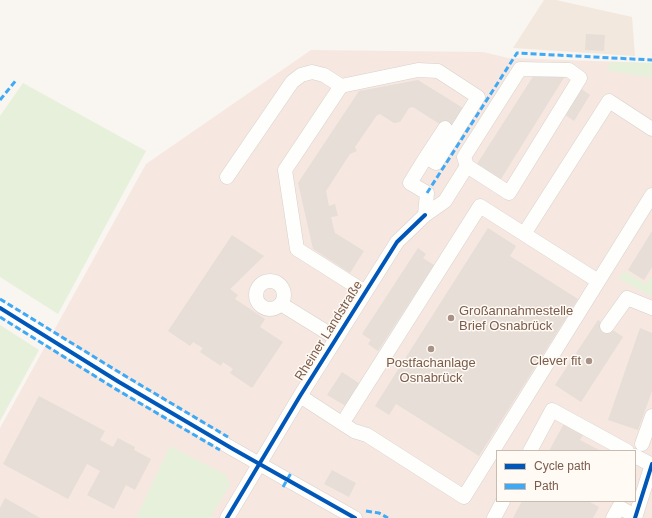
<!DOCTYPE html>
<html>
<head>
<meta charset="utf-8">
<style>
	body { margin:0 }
	#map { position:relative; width:652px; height:518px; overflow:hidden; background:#f9f5f0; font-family:Arial,sans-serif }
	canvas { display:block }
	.legend { position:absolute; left:496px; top:450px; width:140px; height:52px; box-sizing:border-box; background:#fffaf3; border:1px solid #cabbb1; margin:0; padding:5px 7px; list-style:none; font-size:12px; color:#7a5c4d }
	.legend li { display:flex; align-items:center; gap:8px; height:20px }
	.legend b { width:20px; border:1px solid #cabbb1 }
</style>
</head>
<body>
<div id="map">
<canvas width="652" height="518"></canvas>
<ul class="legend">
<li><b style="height:5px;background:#0057b8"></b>Cycle path</li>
<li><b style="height:5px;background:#3fa9f5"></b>Path</li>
</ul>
</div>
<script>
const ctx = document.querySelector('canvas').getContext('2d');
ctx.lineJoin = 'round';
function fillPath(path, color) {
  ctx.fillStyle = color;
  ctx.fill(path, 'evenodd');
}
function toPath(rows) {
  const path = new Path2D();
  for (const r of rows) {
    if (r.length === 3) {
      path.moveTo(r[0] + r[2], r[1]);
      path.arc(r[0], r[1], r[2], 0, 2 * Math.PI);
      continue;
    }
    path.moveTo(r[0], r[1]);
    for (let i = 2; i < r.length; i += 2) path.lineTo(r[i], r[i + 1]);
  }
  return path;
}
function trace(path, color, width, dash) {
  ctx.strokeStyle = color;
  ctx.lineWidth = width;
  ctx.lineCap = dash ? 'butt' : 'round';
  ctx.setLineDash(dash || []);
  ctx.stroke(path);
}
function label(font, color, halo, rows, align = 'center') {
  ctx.font = font + ' Arial,sans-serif';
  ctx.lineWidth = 3;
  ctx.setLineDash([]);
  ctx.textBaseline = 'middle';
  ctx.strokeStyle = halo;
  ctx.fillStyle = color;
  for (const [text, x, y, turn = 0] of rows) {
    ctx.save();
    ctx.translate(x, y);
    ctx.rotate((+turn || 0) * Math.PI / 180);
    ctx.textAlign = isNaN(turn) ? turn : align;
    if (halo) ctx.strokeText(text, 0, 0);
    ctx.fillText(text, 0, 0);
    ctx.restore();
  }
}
const residential = toPath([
	[544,0,556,0,632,17,635,56,513,48]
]);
const commercial = toPath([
	[311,50,483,52,508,58,652,63,652,518,0,518,0,428,146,164],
	[497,451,635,451,635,501,497,501]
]);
const green = toPath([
	[611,62,652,63,652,78,606,70],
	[23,83,146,151,58,314,0,277,0,116],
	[624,271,646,284,652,275,652,296,651,296,619,279],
	[0,325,39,350,0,421],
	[170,446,226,475,230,485,210,518,136,518]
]);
const building = toPath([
	[586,34,605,35,604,51,585,50],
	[534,75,565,76,501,179,477,164],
	[418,80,463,108,449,130,413,107,409,108,400,122,394,123,380,114,377,115,355,147,357,151,350,154,326,191,329,206,335,204,338,216,331,217,335,233,364,251,350,273,313,249,298,183,359,91],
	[580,88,590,95,574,121,564,114],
	[488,228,516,246,510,256,578,299,479,456,396,404,389,415,375,406],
	[652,231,652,267,644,280,628,270],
	[232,235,264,256,230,289,238,295,235,299,265,319,260,327,283,342,252,388,230,373,233,369,223,362,221,366,200,352,203,348,193,342,190,346,168,331],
	[418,248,426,254,423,258,434,265,378,351,368,344,371,340,362,334],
	[598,320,623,337,581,402,555,385],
	[640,328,652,333,652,391,638,430,608,420],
	[342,372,360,384,346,406,327,395],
	[39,396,105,431,100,440,113,447,118,438,135,447,134,450,151,459,135,490,126,485,114,509,87,495,100,471,87,464,68,499,3,464],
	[566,420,585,431,580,440,601,451,549,451],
	[332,470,356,483,349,497,324,484],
	[5,498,40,518,0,518,0,508],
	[522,501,590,501,590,502,599,507,593,518,513,518]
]);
const minor = toPath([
	[426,157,445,128],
	[227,177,292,82,301,75,312,72,324,75,341,86],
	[524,234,609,101,652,129],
	[270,295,14],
	[365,292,297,249,285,170,341,86,418,70,438,71,478,97,436,163,426,157,410,183,427,193,425,215],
	[281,304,336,338],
	[0,308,119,382,233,449,355,518],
	[607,326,627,298,652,308],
	[300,396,354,431,367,435,464,497,652,195],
	[347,416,480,206,598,281],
	[642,444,652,416],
	[530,451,552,410,627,451],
	[635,456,652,465],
	[227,518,300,396,397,242,425,215,445,201,467,166,464,157,520,69,569,70,580,78,509,193,467,166],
	[494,518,503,501],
	[613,518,619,507,635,516],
	[635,518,652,464]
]);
const quiet = toPath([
	[0,100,17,79],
	[427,193,517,53,652,60],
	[0,299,122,374,228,437],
	[0,317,114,388,220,450],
	[283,487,291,473],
	[366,511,379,513,388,518]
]);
const cycleway = toPath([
	[0,308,119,382,233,449,355,518],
	[227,518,300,396,397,242,425,215],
	[635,518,652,464]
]);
const markers = [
	[451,318,4,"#a69286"],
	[431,349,4,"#a69286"],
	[589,361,4,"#a69286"]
];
const poiNames = [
	["Großannahmestelle",459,311],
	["Brief Osnabrück",459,326],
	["Clever fit",581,361,"right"],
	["Postfachanlage",431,363,"center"],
	["Osnabrück",431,378,"center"]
];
const streetNames = [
	["Rheiner Landstraße",329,331,-58]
];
fillPath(residential, '#f2e8de');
fillPath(commercial, '#f6e8e1');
fillPath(green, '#e7f0db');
fillPath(building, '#e6ded7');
trace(minor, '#d7d1cb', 15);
trace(minor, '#fefefd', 14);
trace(quiet, '#3fa9f5', 3, [6, 3]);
trace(cycleway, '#0057b8', 4);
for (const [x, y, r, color] of markers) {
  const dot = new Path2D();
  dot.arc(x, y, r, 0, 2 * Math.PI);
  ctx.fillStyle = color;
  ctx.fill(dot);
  trace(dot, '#fffaf3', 1.5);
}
label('13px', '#7a5c4d', '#fffaf3', poiNames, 'left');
label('13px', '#7a5c4d', '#fffaf3', streetNames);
</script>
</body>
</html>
